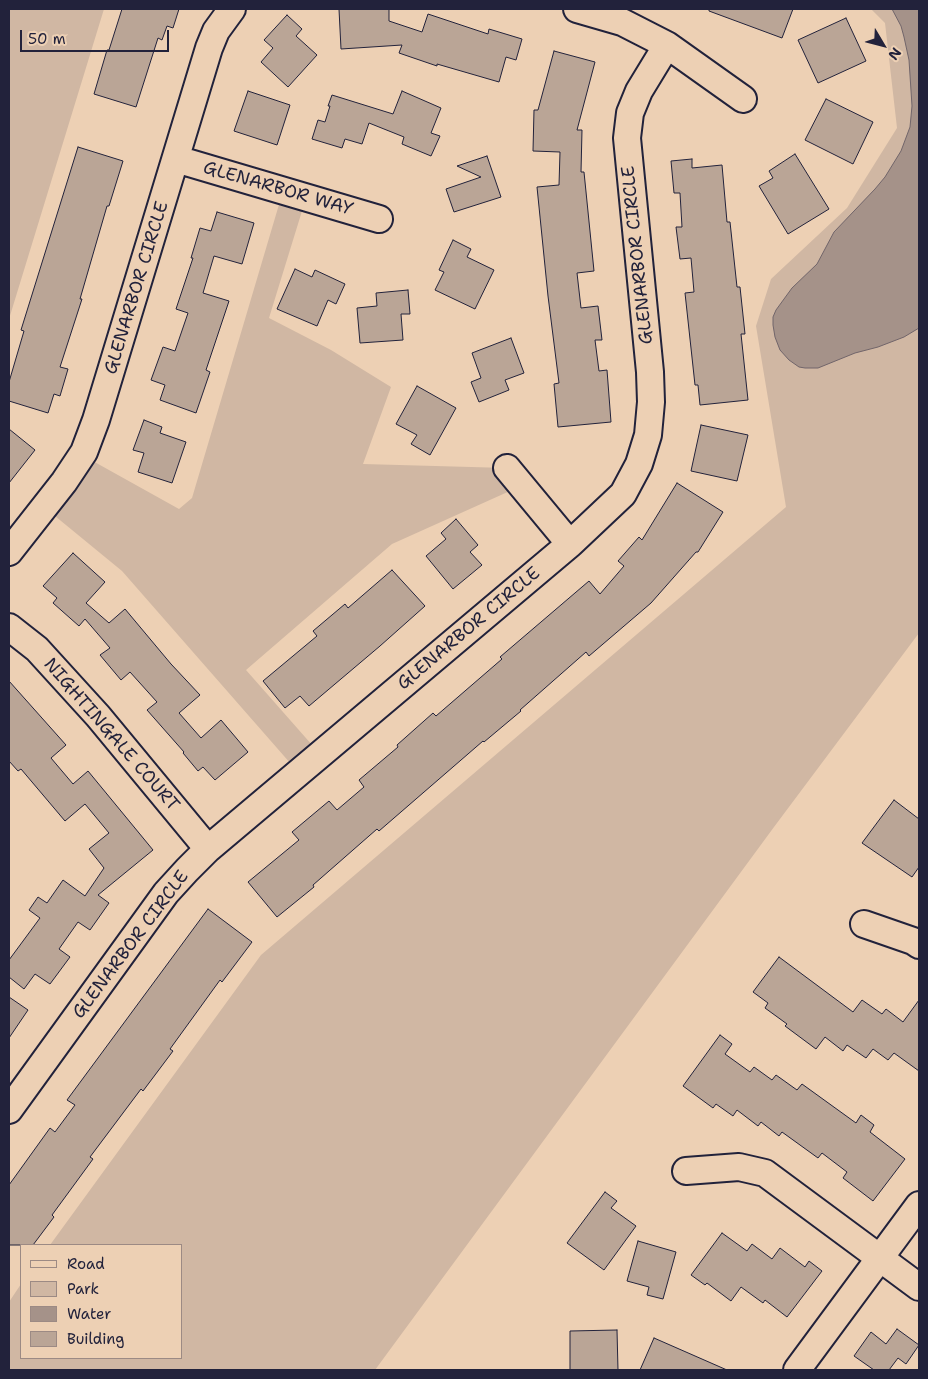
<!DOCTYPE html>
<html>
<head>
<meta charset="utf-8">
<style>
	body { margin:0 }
	#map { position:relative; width:928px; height:1379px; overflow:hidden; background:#edd0b4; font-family:"Shantell Sans",sans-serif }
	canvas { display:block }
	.frame { position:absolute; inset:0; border:10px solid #22223b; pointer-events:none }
	.legend { position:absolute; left:20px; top:1244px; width:162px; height:115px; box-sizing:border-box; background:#edd0b4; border:1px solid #9c8a84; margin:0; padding:6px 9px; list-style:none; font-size:15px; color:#22223b }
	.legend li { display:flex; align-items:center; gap:10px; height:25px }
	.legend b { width:25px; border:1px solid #9c8a84 }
	.north { position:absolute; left:858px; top:20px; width:50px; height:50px; -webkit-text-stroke:4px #edd0b4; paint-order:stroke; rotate:127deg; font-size:14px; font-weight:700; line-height:20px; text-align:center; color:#22223b }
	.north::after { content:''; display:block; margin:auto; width:18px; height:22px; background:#22223b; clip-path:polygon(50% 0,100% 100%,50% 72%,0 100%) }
	.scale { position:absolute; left:20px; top:30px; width:149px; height:22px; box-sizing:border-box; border:2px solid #22223b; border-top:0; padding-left:6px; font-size:15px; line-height:18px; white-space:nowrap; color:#22223b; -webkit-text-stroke:4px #edd0b4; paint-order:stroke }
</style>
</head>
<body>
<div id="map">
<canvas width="928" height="1379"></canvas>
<div class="frame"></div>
<ul class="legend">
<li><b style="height:6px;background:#edd0b4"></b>Road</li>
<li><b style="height:14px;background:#d0b7a3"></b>Park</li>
<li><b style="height:14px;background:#a59289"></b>Water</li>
<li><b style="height:14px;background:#baa596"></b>Building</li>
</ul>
<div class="north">N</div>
<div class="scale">50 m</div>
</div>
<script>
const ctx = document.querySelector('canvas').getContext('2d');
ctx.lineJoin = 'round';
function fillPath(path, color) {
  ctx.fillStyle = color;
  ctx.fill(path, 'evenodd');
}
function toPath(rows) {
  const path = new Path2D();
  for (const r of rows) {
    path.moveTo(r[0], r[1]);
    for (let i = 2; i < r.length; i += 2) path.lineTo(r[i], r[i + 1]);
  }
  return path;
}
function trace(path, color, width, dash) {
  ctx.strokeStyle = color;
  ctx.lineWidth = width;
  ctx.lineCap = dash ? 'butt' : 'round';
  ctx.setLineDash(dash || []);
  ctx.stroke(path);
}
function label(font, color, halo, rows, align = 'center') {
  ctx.font = font + ' "Shantell Sans",sans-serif';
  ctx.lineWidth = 4;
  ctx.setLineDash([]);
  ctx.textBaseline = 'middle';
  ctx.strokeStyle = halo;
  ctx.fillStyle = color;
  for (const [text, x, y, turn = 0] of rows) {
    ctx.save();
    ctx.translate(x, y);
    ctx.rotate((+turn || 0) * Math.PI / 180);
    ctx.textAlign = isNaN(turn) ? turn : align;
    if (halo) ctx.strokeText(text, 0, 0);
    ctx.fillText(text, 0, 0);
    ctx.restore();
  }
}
const green = toPath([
	[9,9,104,9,9,319],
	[871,9,919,9,919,633,774,827,375,1370,9,1370,9,1302,21,1284,21,1358,181,1358,181,1245,50,1245,261,955,786,507,756,326,771,279,847,208,897,128,885,23],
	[283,191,306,198,269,318,331,350,391,387,363,464,507,468,521,486,392,544,246,670,320,754,298,772,122,571,44,507,82,455,179,509,192,498]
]);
const water = toPath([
	[892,9,919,9,919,328,904,337,878,347,855,353,818,368,805,368,799,367,789,360,780,350,775,337,773,325,773,317,776,310,792,288,817,264,834,232,875,189,885,177,901,151,910,127,912,106,909,60,904,37,901,26,892,9]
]);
const building = toPath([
	[122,9,179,9,173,28,167,26,162,40,158,38,136,107,94,94,107,50,109,50,122,9],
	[339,9,389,9,389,21,422,32,428,14,488,34,489,29,522,39,516,60,506,57,499,82,437,64,437,66,399,53,402,45,341,49,339,9],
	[709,9,793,9,782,38,709,11,709,9],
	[287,15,302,29,296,36,317,55,288,87,261,62,273,48,264,40,287,15],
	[846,18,866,61,818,83,798,40,846,18],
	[554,51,595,62,577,130,582,130,581,172,584,172,594,271,577,273,581,308,598,306,602,340,595,340,599,371,607,370,611,422,558,427,554,384,559,383,548,296,537,187,559,185,560,152,533,151,534,110,538,110,554,51],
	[248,91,290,105,277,145,234,131,248,91],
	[402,91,441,108,431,133,440,136,431,156,402,144,404,137,369,123,362,144,345,139,342,148,312,139,318,120,325,122,330,106,328,106,332,95,393,114,402,91],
	[826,99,873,122,853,164,805,140,826,99],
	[78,147,123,161,109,206,107,206,80,299,82,299,60,367,68,369,60,396,54,394,48,413,9,401,9,382,24,331,21,330,78,147],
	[795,154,829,209,788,234,759,186,773,178,769,171,795,154],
	[487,156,501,197,454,212,446,189,481,177,457,166,487,156],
	[692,159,692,168,722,165,727,222,730,222,737,287,740,287,745,334,741,334,748,400,700,405,698,385,695,385,685,293,694,292,691,258,680,259,676,227,682,227,680,193,674,193,671,161,692,159],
	[217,212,254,223,242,264,214,256,203,293,229,301,206,370,210,372,196,413,160,400,165,385,151,380,163,347,175,351,188,313,176,309,193,258,191,258,200,228,211,231,217,212],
	[453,240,471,249,467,257,494,270,475,309,435,290,444,272,439,270,453,240],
	[295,269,312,277,315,270,345,284,336,304,328,300,317,326,277,309,295,269],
	[408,290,410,314,401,314,403,340,360,343,357,308,377,306,376,293,408,290],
	[511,338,524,373,505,380,509,390,479,402,471,382,481,378,472,353,511,338],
	[417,386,456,408,430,455,411,444,417,435,396,424,417,386],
	[144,420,162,427,160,433,186,442,172,483,138,472,144,453,133,450,144,420],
	[701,425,748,435,737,481,691,471,701,425],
	[9,429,35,450,9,483,9,429],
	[677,483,723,512,698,552,696,552,651,603,589,656,586,652,520,710,521,711,484,742,483,741,379,831,377,829,313,885,314,887,277,917,248,882,299,840,292,832,329,801,337,810,364,787,359,780,398,747,397,745,433,713,436,716,502,659,500,657,589,581,600,594,624,566,618,561,639,537,642,540,677,483],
	[456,519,478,545,470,552,482,565,453,589,426,556,446,539,441,533,456,519],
	[73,553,105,582,86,603,109,623,125,609,171,664,200,695,179,713,201,738,221,720,248,752,215,780,203,767,198,771,183,753,184,752,147,710,157,702,130,672,121,680,100,655,110,648,85,619,79,626,53,603,57,598,43,586,73,553],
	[392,570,425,606,380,646,309,706,300,696,285,708,263,681,317,636,313,631,345,604,348,608,392,570],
	[9,681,66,745,51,758,73,784,88,771,153,850,98,895,109,903,90,930,78,922,59,949,70,957,50,984,35,974,24,989,9,977,9,960,40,918,29,910,38,897,47,903,63,880,85,896,104,868,89,849,109,833,85,804,65,821,21,769,18,771,9,761,9,681],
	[894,800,919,819,919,867,912,877,862,843,894,800],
	[208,909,252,942,222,982,220,980,170,1049,173,1051,143,1091,141,1089,90,1157,93,1159,52,1215,54,1217,33,1245,9,1245,9,1185,50,1128,55,1132,75,1105,67,1100,208,909],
	[779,957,853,1012,862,1000,882,1014,886,1009,903,1022,919,1000,919,1071,894,1053,888,1060,873,1049,866,1058,847,1045,843,1051,825,1037,816,1049,785,1026,787,1024,765,1008,768,1003,753,992,779,957],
	[9,997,28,1010,9,1038,9,997],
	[720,1035,732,1044,725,1054,750,1072,754,1067,772,1080,776,1075,797,1090,802,1084,856,1123,861,1115,874,1125,870,1132,905,1159,873,1201,843,1178,847,1172,822,1153,818,1158,782,1132,779,1136,761,1122,758,1126,737,1110,733,1116,716,1104,713,1108,683,1086,720,1035],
	[605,1192,617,1201,611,1208,636,1226,604,1270,567,1243,605,1192],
	[722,1233,747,1251,752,1244,772,1259,780,1248,805,1267,809,1261,822,1271,787,1317,765,1300,763,1303,741,1287,731,1301,707,1283,705,1285,691,1275,722,1233],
	[638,1241,676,1252,663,1299,647,1295,649,1287,627,1281,638,1241],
	[897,1329,919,1345,906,1364,898,1358,889,1370,874,1370,854,1356,871,1332,886,1344,897,1329],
	[617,1330,618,1370,570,1370,570,1331,617,1330],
	[654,1338,727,1370,640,1370,654,1338]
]);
const minor = toPath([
	[667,45,743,99],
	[176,159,379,219],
	[507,468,570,544],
	[9,552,64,482,84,452,96,420,209,48,216,31,232,9],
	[9,627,37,649,98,716,208,849],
	[864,924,913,941,919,945],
	[9,1110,166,893,187,870,208,849,570,544,623,494,639,464,648,435,651,402,650,372,627,138,630,113,639,91,667,45,622,22,577,9],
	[686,1171,739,1167,765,1173,919,1287],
	[797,1370,919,1205]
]);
const streetNames = [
	["GLENARBOR WAY",278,189,16],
	["GLENARBOR CIRCLE",638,255,-96],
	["GLENARBOR CIRCLE",137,288,-73],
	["GLENARBOR CIRCLE",469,629,-40],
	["NIGHTINGALE COURT",111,735,49],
	["GLENARBOR CIRCLE",131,945,-53]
];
fillPath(green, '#d0b7a3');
fillPath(water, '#a59289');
trace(water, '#71656a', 1);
fillPath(building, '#baa596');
trace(building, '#22223b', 1);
trace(minor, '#22223b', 30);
trace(minor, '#edd0b4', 26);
label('18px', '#22223b', '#edd0b4', streetNames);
</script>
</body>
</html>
